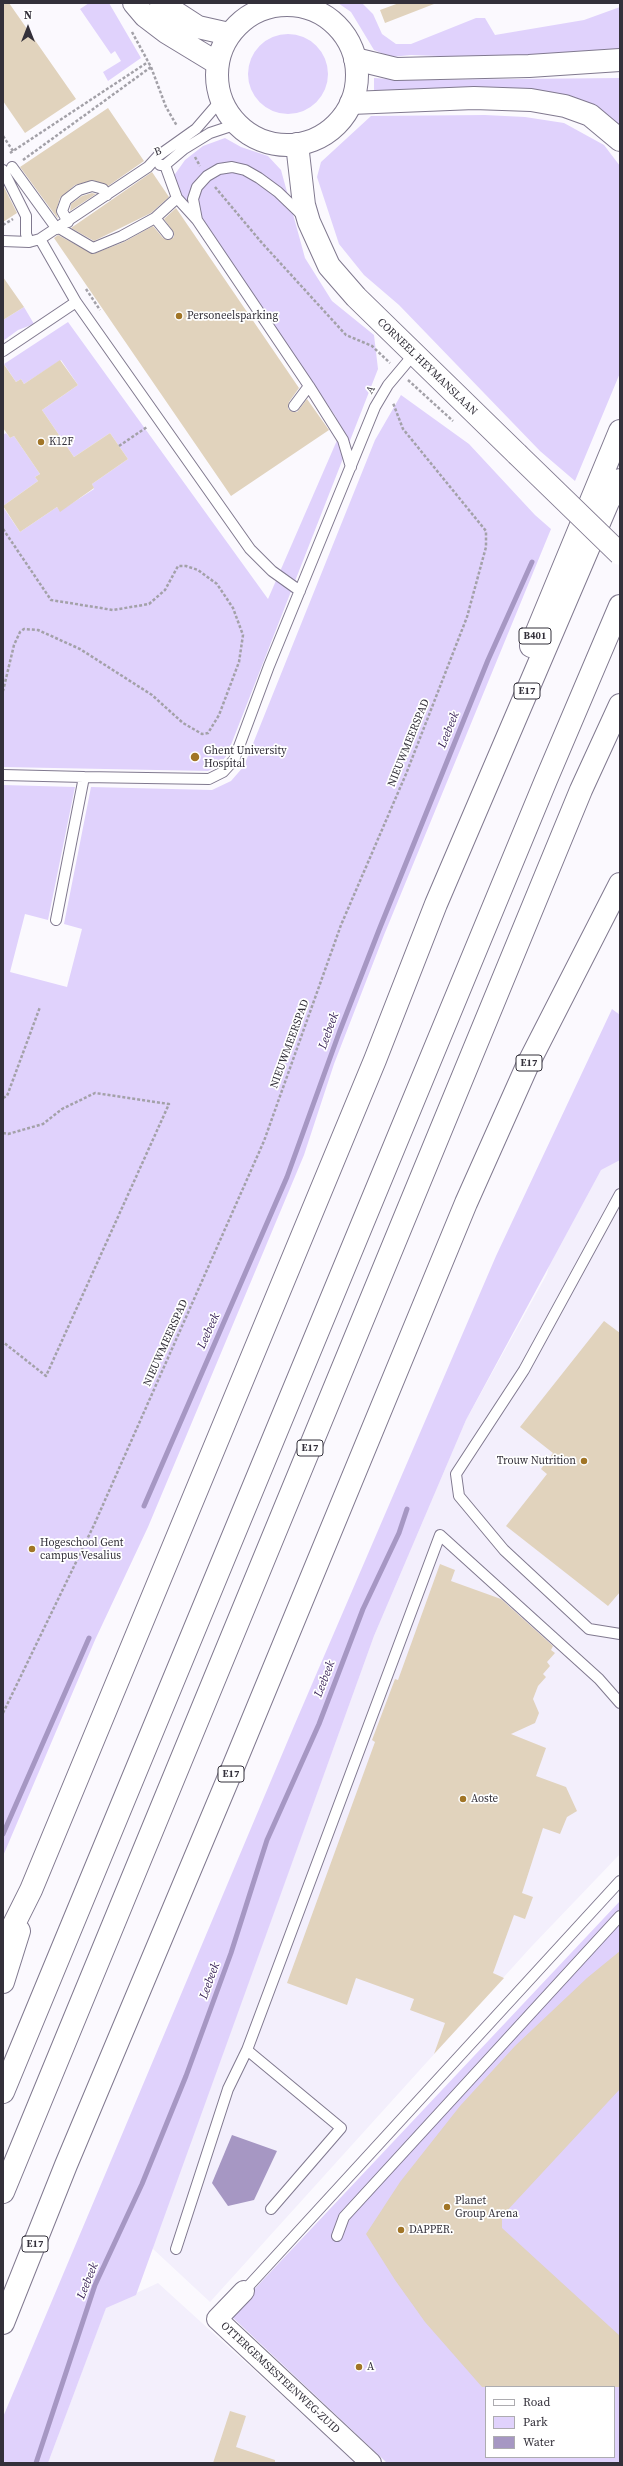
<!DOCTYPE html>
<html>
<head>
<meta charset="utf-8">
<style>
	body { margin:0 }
	#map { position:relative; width:623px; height:2466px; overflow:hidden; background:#fbf9fe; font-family:"Source Serif 4",serif }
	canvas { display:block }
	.frame { position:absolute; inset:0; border:4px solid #33303a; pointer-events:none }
	.legend { position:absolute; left:485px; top:2386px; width:130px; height:72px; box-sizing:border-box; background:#fff; border:1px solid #adacb0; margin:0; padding:5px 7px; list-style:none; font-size:12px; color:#33303a }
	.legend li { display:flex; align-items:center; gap:8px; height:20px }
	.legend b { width:20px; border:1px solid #adacb0 }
	.north { position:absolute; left:8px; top:8px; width:40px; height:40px; -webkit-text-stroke:3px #fff; paint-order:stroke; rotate:0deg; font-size:11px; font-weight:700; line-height:16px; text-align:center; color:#33303a }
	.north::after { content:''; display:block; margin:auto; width:14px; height:18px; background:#33303a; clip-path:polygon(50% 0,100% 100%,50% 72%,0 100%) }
</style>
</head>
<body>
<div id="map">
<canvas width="623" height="2466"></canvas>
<div class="frame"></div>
<ul class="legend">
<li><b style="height:5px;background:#fff"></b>Road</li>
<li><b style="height:11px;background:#e0d2fc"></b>Park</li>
<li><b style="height:11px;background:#a697c3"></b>Water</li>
</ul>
<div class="north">N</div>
</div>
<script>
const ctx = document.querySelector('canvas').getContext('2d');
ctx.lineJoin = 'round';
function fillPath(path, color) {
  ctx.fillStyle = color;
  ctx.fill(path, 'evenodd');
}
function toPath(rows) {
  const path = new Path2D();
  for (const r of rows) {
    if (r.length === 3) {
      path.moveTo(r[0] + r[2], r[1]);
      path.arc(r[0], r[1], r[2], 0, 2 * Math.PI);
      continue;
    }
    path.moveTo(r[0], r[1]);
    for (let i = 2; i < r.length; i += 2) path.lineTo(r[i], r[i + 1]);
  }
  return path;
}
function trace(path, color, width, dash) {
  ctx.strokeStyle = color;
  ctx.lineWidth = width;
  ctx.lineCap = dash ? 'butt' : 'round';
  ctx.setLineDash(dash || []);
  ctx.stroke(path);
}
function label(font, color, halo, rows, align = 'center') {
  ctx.font = font + ' "Source Serif 4",serif';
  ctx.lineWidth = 3.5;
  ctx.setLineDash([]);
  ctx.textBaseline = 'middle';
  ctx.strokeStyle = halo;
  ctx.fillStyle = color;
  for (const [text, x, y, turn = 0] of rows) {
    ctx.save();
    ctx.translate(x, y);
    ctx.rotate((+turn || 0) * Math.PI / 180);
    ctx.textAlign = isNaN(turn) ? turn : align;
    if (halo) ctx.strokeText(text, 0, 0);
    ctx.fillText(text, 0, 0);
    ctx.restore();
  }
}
const built = toPath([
	[620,1008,620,1854,531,1947,210,2302,152,2248,374,1636,466,1420,547,1274,595,1053],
	[158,2283,356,2463,48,2463,106,2307]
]);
const green = toPath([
	[89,3,109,3,141,58,108,81,103,72,121,61,115,51,111,54,80,9],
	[338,3,362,3,373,14,382,34,396,44,411,44,476,18,485,18,495,35,584,20,620,7,620,50,494,58,411,55,391,57,374,50,351,12],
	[288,74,40],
	[374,78,406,80,620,78,620,126,606,114,566,97,489,88,374,91],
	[485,115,525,117,564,123,604,145,620,166,620,373,575,481,540,451,399,305,364,275,339,244,317,177,321,162,371,116],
	[225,138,241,147,268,156,281,170,305,258,332,301,374,335,378,369,227,755,218,766,208,771,3,767,3,507,20,532,57,507,60,511,94,489,92,484,128,459,110,433,74,457,42,410,78,385,61,360,24,384,21,379,16,382,4,364,68,322,268,599,338,438,336,417,210,233,182,199,173,177,185,160,203,146],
	[24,307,34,324,18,330,3,341,3,320],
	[401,395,469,444,535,515,551,529,384,935,334,1064,304,1155,148,1527,95,1640,3,1856,3,785,75,787,48,920,25,914,10,972,67,987,82,929,64,924,91,787,212,790,231,781,244,766,375,440],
	[6,433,10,438,14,436,40,474,35,477,38,481,3,506,3,435],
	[612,1009,620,1015,620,1160,601,1170,466,1420,374,1636,136,2295,106,2308,48,2463,3,2463,3,2417,294,1726,496,1256],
	[620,1901,620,2463,387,2463,230,2315],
	[486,2387,614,2387,614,2457,486,2457]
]);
const water = toPath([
	[232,2135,277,2151,254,2200,228,2206,212,2183]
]);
const stream = toPath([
	[144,1506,287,1177,339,1033,379,930,488,660,532,562],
	[3,1834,89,1638],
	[36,2463,95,2285,142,2184,186,2076,231,1953,267,1840,319,1724,363,1609,399,1533,407,1509]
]);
const building = toPath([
	[3,3,9,3,76,99,25,133,3,101],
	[399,3,434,3,434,4,385,23,380,10],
	[108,108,144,161,108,186,93,180,75,185,60,198,56,211,58,219,20,167],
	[152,172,169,197,151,213,94,241,71,228],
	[3,185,17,213,3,222],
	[92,193,96,194,70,211,71,204,82,196],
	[176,208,299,388,289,402,288,409,293,412,297,412,307,399,329,430,231,496,54,238,58,235,93,254,124,242,153,226,163,238,169,240,174,237,174,233,164,219],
	[3,277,24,307,3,320],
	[60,360,78,385,42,410,74,457,110,433,128,459,92,484,94,488,60,512,57,507,20,532,3,506,38,481,35,477,40,474,14,436,10,438,3,428,3,363,16,382,21,379,24,384],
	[604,1321,620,1333,620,1592,608,1606,506,1526,547,1474,541,1469,553,1453,520,1427],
	[440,1564,455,1570,451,1581,501,1599,553,1646,551,1650,555,1653,547,1662,550,1666,543,1674,546,1677,538,1686,533,1699,539,1713,535,1723,511,1734,546,1748,536,1776,566,1787,577,1811,567,1817,560,1834,543,1828,522,1893,533,1897,525,1919,514,1915,493,1973,504,1978,434,2054,445,2023,410,2010,414,1999,356,1978,347,2005,287,1983,375,1742,372,1740,395,1679,398,1680],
	[620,1951,620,2089,504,2214,502,2219,502,2228,620,2336,620,2387,482,2387,425,2322,395,2280,366,2234,400,2182,460,2106,515,2046,587,1978],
	[230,2411,246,2416,236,2447,275,2460,275,2463,213,2463]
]);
const path = toPath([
	[132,32,151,67,166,107,177,126],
	[3,136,13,151],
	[10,153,148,62],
	[195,157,200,166],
	[23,160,151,67],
	[215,187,262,243,346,335,372,346,390,363],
	[3,225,13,219],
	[86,289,100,310],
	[408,380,453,421],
	[119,446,147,427],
	[3,529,51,600,113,610,149,604,165,590,178,566,186,566,198,570,217,584,233,608,243,635,239,662,219,715,208,733,202,734,183,723,152,695,80,649,38,630,24,629,20,632,14,645,3,691],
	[3,1098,7,1096,40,1007],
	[3,1133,8,1134,43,1124,62,1109,95,1093,169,1104,46,1376,3,1342],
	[3,1713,94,1525,264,1141,341,925,406,774,467,617,486,547,486,531,403,429,393,403]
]);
const service = toPath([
	[160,165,165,165,184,149,210,133,237,124],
	[165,165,177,198,197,220,309,386,294,406],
	[12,167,57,229],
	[3,170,26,216,26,234,29,242,40,239,76,302,3,351],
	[155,218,168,234],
	[197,220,193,199,197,187,207,176,219,169,232,167,245,170,259,178,278,192,303,216],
	[68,222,62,211,66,200,79,190,92,186,103,189,107,195],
	[59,228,93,248,122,236,155,218,177,198],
	[40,239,148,167,158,156,196,129,221,100],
	[3,241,29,242],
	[76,302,250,549,272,571,300,591],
	[309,386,343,440,351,467],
	[3,775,84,777,56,920],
	[84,777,209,779,223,772,234,760,269,666,375,407,388,385,414,354],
	[620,1194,524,1370,456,1474,459,1496,504,1550,589,1629,620,1634],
	[271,2209,341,2128,247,2050,440,1535,599,1679,620,1703],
	[337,2236,344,2217,620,1916],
	[176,2249,228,2089,247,2050],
	[244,2291,620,1881]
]);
const minor = toPath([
	[288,3,288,4],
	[244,2291,217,2319,371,2463]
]);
const tertiary = toPath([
	[134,3,145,16,166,32,217,63],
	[161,3,198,27,229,34],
	[287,75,70],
	[297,144,304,205,309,222,329,266,356,297,517,454]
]);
const motorway = toPath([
	[355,59,396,69,529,66,620,60],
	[351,103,474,98,531,100,565,106,590,115,620,140],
	[531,646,620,431],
	[3,1946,31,1890,375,1060,436,904,608,502,620,480],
	[3,1982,19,1931],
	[3,2092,546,780,620,606],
	[3,2192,581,790,620,705],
	[3,2323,66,2165,234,1765,466,1203,528,1064,620,884]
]);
const tertiaryBridge = toPath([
	[517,454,620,554]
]);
const markers = [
	[179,316,4,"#a17526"],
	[41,442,4,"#a17526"],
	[195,757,5,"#a17526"],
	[584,1461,4,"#a17526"],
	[32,1549,4,"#a17526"],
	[463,1799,4,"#a17526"],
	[447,2207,4,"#a17526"],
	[401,2230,4,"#a17526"],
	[359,2367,4,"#a17526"]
];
const shields = [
	[535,636,32],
	[527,691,26],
	[529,1063,26],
	[310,1448,26],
	[231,1774,26],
	[35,2244,26]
];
const shieldNames = [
	["B401",535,636],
	["E17",527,691],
	["E17",529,1063],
	["E17",310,1448],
	["E17",231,1774],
	["E17",35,2244]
];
const streetNames = [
	["B",158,152,-20],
	["CORNEEL HEYMANSLAAN",427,367,44],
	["A",371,390,-59],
	["NIEUWMEERSPAD",409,743,-68],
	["NIEUWMEERSPAD",290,1044,-70],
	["NIEUWMEERSPAD",166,1343,-66],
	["OTTERGEMSESTEENWEG-ZUID",280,2378,43]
];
const poiNames = [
	["Personeelsparking",187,316],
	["K12F",49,442],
	["Ghent University",204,751],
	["Hospital",204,764],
	["Trouw Nutrition",576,1461,"right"],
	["Hogeschool Gent",40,1543],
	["campus Vesalius",40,1556],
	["Aoste",471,1799],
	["Planet",455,2201],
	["Group Arena",455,2214],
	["DAPPER.",409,2230],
	["A",367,2367]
];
const waterNames = [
	["Leebeek",449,730,-68],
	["Leebeek",329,1031,-70],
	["Leebeek",209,1331,-66],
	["Leebeek",325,1679,-69],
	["Leebeek",210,1981,-70],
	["Leebeek",88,2281,-68]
];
fillPath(built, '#f3effc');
fillPath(green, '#e0d2fc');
fillPath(water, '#a697c3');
trace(stream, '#a697c3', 5);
fillPath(building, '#e1d3bd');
trace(service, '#80798f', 12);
trace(minor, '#80798f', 22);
trace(tertiary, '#80798f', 24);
trace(motorway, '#80798f', 24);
trace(path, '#a3a1a8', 2.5, [3, 2]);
trace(service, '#fff', 10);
trace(minor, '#fff', 20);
trace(tertiary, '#fff', 22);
trace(motorway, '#fff', 22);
trace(tertiaryBridge, '#80798f', 24, []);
trace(tertiaryBridge, '#fff', 22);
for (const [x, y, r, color] of markers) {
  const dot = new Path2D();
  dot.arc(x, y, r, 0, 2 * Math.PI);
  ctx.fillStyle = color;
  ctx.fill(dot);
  trace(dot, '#fff', 1.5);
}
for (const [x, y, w] of shields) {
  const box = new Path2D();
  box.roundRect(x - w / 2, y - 8, w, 16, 3);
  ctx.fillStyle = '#fff';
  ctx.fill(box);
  trace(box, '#33303a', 1);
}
label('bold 10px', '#33303a', null, shieldNames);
label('11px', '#33303a', '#fff', streetNames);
label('11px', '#33303a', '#fff', poiNames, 'left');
label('italic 12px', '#311a50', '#fff', waterNames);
</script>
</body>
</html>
